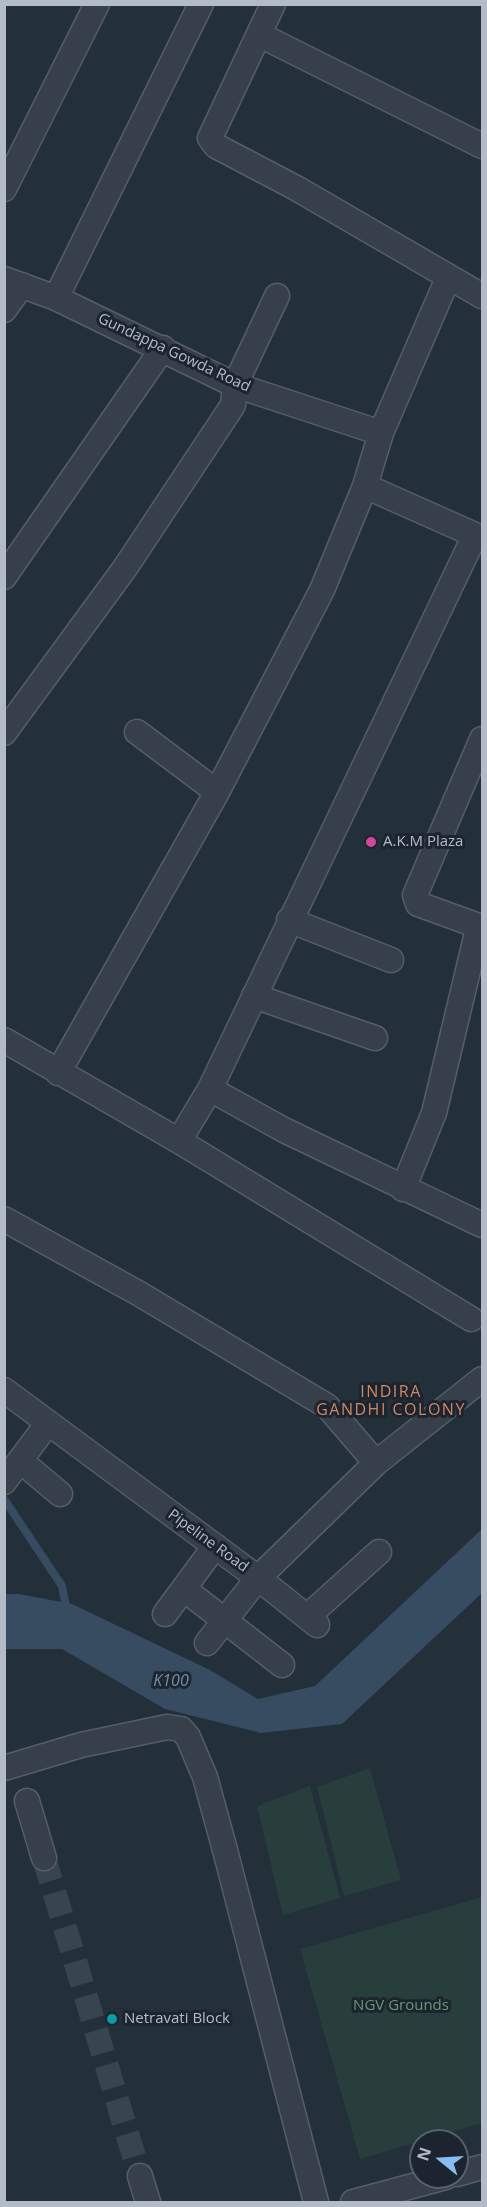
<!DOCTYPE html>
<html>
<head>
<meta charset="utf-8">
<style>
	body { margin:0 }
	#map { position:relative; width:487px; height:2207px; overflow:hidden; background:#232f39; font-family:"Open Sans",sans-serif }
	canvas { display:block }
	.frame { position:absolute; inset:0; border:6px solid #b2bbc6; pointer-events:none }
	.north { position:absolute; left:409px; top:2129px; width:60px; height:60px; box-sizing:border-box; background:#1c252f; border:2px solid #58616b; border-radius:50%; rotate:288deg; font-size:16px; font-weight:700; line-height:24px; text-align:center; color:#b2bbc6 }
	.north::after { content:''; display:block; margin:auto; width:21px; height:27px; background:#8abcf3; clip-path:polygon(50% 0,100% 100%,50% 72%,0 100%) }
</style>
</head>
<body>
<div id="map">
<canvas width="487" height="2207"></canvas>
<div class="frame"></div>
<div class="north">N</div>
</div>
<script>
const ctx = document.querySelector('canvas').getContext('2d');
ctx.lineJoin = 'round';
function fillPath(path, color) {
  ctx.fillStyle = color;
  ctx.fill(path, 'evenodd');
}
function toPath(rows) {
  const path = new Path2D();
  for (const r of rows) {
    path.moveTo(r[0], r[1]);
    for (let i = 2; i < r.length; i += 2) path.lineTo(r[i], r[i + 1]);
  }
  return path;
}
function trace(path, color, width, dash) {
  ctx.strokeStyle = color;
  ctx.lineWidth = width;
  ctx.lineCap = dash ? 'butt' : 'round';
  ctx.setLineDash(dash || []);
  ctx.stroke(path);
}
function label(font, color, halo, rows, align = 'center') {
  ctx.font = font + ' "Open Sans",sans-serif';
  ctx.lineWidth = 6;
  ctx.setLineDash([]);
  ctx.textBaseline = 'middle';
  ctx.strokeStyle = halo;
  ctx.fillStyle = color;
  for (const [text, x, y, turn = 0] of rows) {
    ctx.save();
    ctx.translate(x, y);
    ctx.rotate((+turn || 0) * Math.PI / 180);
    ctx.textAlign = isNaN(turn) ? turn : align;
    if (halo) ctx.strokeText(text, 0, 0);
    ctx.fillText(text, 0, 0);
    ctx.restore();
  }
}
const green = toPath([
	[370,1768,401,1880,344,1896,317,1787],
	[310,1786,340,1898,283,1915,257,1806],
	[482,1897,482,2123,360,2159,300,1949]
]);
const water = toPath([
	[482,1529,482,1593,342,1724,261,1733,165,1709,62,1649,5,1649,5,1594,19,1594,72,1604,210,1670,258,1699,315,1686]
]);
const stream = toPath([
	[4,1499,62,1586,67,1612]
]);
const streetTunnel = toPath([
	[44,1858,140,2176]
]);
const street = toPath([
	[273,4,210,138,216,146,296,188,482,296],
	[260,35,482,146],
	[4,189,97,4],
	[4,279,56,298,235,385,381,433],
	[56,298,201,4],
	[4,310,22,285],
	[4,577,163,348],
	[137,732,217,792],
	[4,733,125,568,233,405,235,385,277,296],
	[289,920,391,960],
	[254,996,375,1038],
	[4,1040,179,1141,471,1319],
	[58,1073,217,792,322,590,365,486,381,433,448,278],
	[210,1089,284,1130,482,1225],
	[179,1141,210,1089,475,535,365,486],
	[403,1189,434,1113,477,933,476,925,418,904,415,895,482,739],
	[4,1219,138,1293,327,1406,376,1463],
	[4,1390,258,1578,376,1463,482,1379],
	[22,1462,60,1494],
	[4,1482,48,1423],
	[184,1589,282,1665],
	[165,1614,215,1546],
	[307,1617,379,1552],
	[207,1643,258,1578,317,1625],
	[4,1768,81,1745,167,1727,181,1729,188,1737,205,1777,225,1850,316,2202],
	[27,1801,44,1858],
	[457,2174,482,2167],
	[140,2176,148,2202],
	[353,2202,446,2177]
]);
const markers = [
	[371,842,6,"#d1479c"],
	[112,2019,6,"#0f9aa8"]
];
const streetNames = [
	["Gundappa Gowda Road",174,353,25],
	["Pipeline Road",208,1541,36]
];
const poiNames = [
	["A.K.M Plaza",383,842],
	["Netravati Block",124,2019]
];
const parkNames = [
	["NGV Grounds",401,2006]
];
const neighbourhoodNames = [
	["INDIRA",391,1392],
	["GANDHI COLONY",391,1410]
];
const waterNames = [
	["K100",171,1681]
];
fillPath(green, '#283e3d');
fillPath(water, '#374c60');
trace(stream, '#374c60', 8);
trace(streetTunnel, '#38444e', 24, [24, 12]);
trace(street, '#555e68', 27);
trace(street, '#37404a', 24);
for (const [x, y, r, color] of markers) {
  const dot = new Path2D();
  dot.arc(x, y, r, 0, 2 * Math.PI);
  ctx.fillStyle = color;
  ctx.fill(dot);
  trace(dot, '#1c252f', 2);
}
label('15px', '#b2bbc6', '#1c252f', streetNames);
label('15px', '#b2bbc6', '#1c252f', poiNames, 'left');
label('15px', '#6a9670', '#1c252f', parkNames);
ctx.letterSpacing = '1.5px';
label('16px', '#cf8864', '#1c252f', neighbourhoodNames);
ctx.letterSpacing = '0px';
label('italic 16px', '#738fa8', '#1c252f', waterNames);
</script>
</body>
</html>
